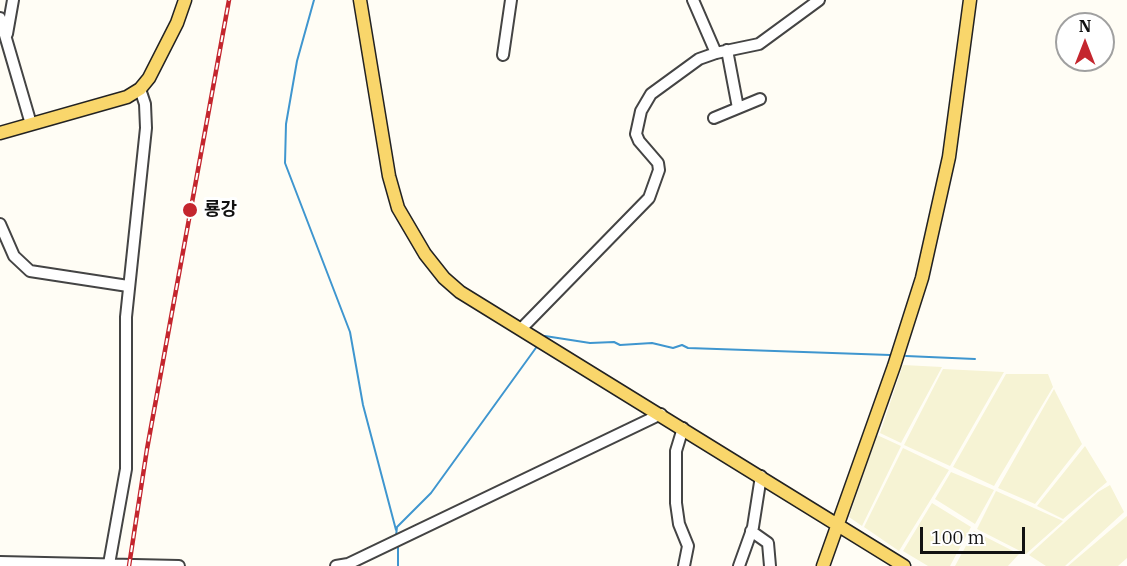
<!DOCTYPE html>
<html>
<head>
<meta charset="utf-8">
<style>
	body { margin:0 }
	#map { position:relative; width:1127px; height:566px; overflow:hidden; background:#fffdf5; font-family:"IBM Plex Serif",serif }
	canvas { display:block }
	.north { position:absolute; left:1055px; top:12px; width:60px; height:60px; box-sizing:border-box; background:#fff; border:2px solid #a0a0a0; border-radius:50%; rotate:0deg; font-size:16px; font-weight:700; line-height:24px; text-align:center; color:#111 }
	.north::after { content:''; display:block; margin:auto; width:21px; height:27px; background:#c4262e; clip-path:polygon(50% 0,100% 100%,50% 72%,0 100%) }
	.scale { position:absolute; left:920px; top:527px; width:105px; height:27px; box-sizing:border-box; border:3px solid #111; border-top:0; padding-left:8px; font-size:18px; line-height:21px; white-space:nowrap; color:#111; -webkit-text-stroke:4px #fff; paint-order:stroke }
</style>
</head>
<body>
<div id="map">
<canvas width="1127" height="566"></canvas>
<div class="north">N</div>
<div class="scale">100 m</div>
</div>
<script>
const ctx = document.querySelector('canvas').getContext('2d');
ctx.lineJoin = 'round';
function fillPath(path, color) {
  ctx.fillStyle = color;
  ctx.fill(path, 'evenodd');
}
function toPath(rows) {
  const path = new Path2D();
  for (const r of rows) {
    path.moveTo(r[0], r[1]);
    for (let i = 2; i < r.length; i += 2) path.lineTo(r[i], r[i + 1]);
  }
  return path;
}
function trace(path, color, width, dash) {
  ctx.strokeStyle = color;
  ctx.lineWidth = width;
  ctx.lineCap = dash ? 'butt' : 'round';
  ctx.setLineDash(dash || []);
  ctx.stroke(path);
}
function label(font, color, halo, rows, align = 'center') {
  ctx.font = font + ' "IBM Plex Serif","Noto Sans KR",serif';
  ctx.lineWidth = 6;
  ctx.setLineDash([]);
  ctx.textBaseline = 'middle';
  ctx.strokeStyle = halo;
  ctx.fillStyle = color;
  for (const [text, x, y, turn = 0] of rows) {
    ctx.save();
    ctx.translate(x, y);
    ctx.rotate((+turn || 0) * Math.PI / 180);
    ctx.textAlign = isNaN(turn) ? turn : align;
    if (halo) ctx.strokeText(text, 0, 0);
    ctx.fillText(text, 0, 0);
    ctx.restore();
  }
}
const farmland = toPath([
	[903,365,942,367,901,443,880,433],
	[943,369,1004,372,950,466,904,445],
	[1006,374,1048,374,1053,387,994,486,953,467],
	[1054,389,1082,444,1035,504,998,488],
	[877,435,901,446,862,526,849,517],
	[1085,446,1107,482,1063,519,1037,506],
	[903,448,949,470,899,551,864,527],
	[951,472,994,490,975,524,935,499],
	[1110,485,1124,512,1065,566,1046,566,1029,555,1098,492],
	[996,491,1063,521,1026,554,977,529],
	[932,503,971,527,950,566,928,566,903,551],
	[1127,516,1127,558,1118,566,1068,566],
	[974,531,1019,554,1008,566,955,566]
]);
const stream = toPath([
	[314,0,297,61,286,124,285,163,350,332,363,405,396,530],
	[543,338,545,336,590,343,614,342,620,345,652,343,673,348,682,345,688,348,890,355],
	[906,356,975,359],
	[396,536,397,527,431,493,538,345],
	[398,566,398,545]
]);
const minor = toPath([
	[693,0,716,53],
	[0,18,31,124],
	[7,34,13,0],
	[727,50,738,108],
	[503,55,511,0],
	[714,118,760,99],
	[0,224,14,256,30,271,128,286],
	[521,329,649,198,659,170,658,163,639,141,636,134,641,111,651,94,699,59,716,53,759,44,819,0],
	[683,428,676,451,676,503,679,524,688,546,684,566],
	[751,531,768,543,770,566],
	[0,562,179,566],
	[109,564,126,469,126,317,146,128,145,104,140,89],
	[336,566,348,564,661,414],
	[739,566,753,527,761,476]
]);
const major = toPath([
	[360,0,389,176,398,208,425,254,444,278,460,292,904,566],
	[0,133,127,97,140,89,149,78,177,23,185,0],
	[823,566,894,366,922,278,949,157,970,0]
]);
const rail = toPath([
	[129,566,147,449,229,0]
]);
const markers = [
	[190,210,8,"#c4262e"]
];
const poiNames = [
	["룡강",204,210]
];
fillPath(farmland, '#f6f3d4');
trace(stream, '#3f96cf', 2);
trace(minor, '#444', 14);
trace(major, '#222', 15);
trace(minor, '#fff', 10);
trace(major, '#f9d66b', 12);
trace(rail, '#c4262e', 4.5);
trace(rail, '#fff', 2, [7]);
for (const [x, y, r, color] of markers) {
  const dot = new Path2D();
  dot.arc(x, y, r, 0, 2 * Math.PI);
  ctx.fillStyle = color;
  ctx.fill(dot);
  trace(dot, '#fff', 2);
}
label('bold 18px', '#111', '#fff', poiNames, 'left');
</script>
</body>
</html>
